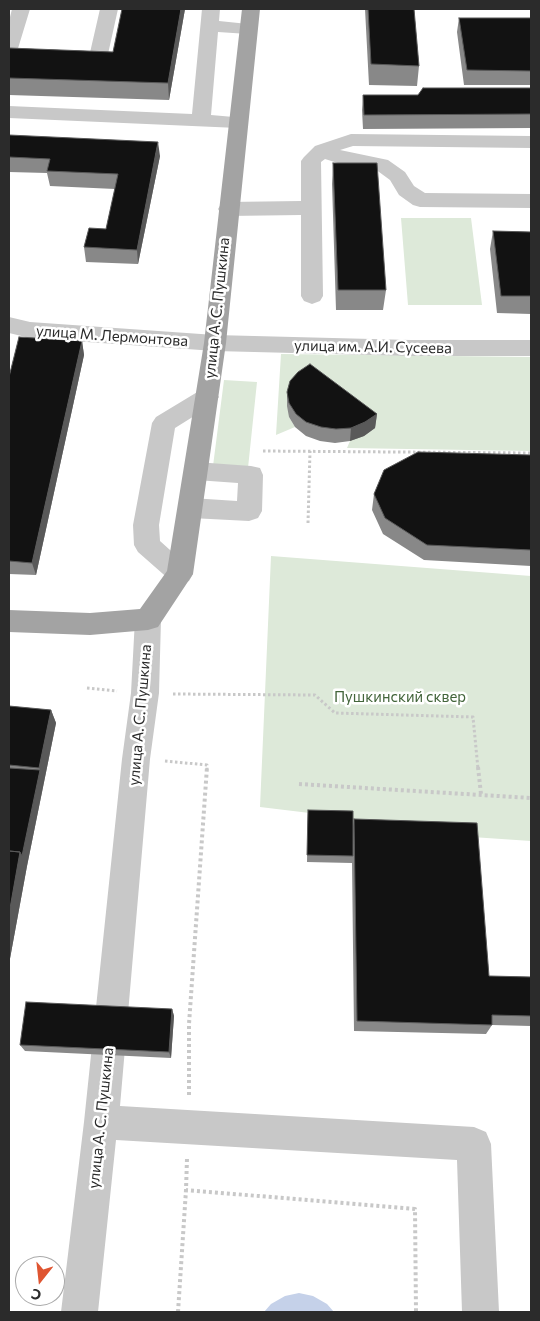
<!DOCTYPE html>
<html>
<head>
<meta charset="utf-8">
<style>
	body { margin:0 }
	#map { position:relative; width:540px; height:1321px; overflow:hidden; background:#fff; font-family:Commissioner,sans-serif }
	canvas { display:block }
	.frame { position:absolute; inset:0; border:10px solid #2b2b2b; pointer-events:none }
	.north { position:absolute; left:15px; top:1256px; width:50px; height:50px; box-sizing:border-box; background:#fff; border:1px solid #aaa; border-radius:50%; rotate:196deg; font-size:14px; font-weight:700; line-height:20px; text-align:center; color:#2b2b2b }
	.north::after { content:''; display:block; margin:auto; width:18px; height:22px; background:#df5531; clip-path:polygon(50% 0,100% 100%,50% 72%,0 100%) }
</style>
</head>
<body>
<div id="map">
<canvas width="540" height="1321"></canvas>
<div class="frame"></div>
<div class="north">С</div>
</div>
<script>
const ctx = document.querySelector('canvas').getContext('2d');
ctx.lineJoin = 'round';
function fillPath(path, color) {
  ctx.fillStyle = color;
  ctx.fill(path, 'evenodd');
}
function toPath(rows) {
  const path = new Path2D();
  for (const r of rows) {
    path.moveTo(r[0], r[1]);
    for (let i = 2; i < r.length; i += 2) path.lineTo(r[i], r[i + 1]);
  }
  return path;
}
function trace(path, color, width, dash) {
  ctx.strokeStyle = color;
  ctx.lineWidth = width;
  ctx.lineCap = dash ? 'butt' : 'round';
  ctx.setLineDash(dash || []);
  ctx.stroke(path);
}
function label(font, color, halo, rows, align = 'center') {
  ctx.font = font + ' Commissioner,sans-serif';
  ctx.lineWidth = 5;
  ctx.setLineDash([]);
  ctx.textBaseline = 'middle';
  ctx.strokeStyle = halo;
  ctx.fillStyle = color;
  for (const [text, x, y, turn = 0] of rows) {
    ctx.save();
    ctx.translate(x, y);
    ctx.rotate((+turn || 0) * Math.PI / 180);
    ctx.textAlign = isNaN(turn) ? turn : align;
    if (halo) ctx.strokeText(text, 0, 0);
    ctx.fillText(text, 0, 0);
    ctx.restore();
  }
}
const green = toPath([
	[401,218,471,218,482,305,408,305],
	[281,354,531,357,531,451,347,448,350,441,289,417,295,427,276,435],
	[224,380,257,382,248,468,213,466],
	[271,556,531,576,531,841,472,837,352,833,351,818,260,807]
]);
const water = toPath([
	[299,1293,313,1296,327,1304,334,1312,264,1312,271,1304,285,1296]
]);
const pathFar1 = toPath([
	[263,451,531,453],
	[308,523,310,451],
	[87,688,117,691],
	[173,694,315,695,335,713,473,717,478,769],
	[165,761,207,765,207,769]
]);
const path = toPath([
	[478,767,481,794],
	[299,784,531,798],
	[189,1095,189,1024,207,767],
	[187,1159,186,1190,415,1209,416,1312],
	[178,1312,186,1190]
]);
const minor = toPath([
	[12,9,30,9,16,55,89,57,100,9,118,9,106,63,104,67,97,69,9,66,9,21,12,9],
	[202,9,220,9,219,21,248,24,254,25,257,29,254,33,248,34,218,32,211,115,245,118,248,122,245,126,238,128,9,118,9,106,192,114,202,9],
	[351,134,531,136,531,148,353,146,340,150,388,160,405,172,414,186,425,193,531,194,531,208,420,207,413,205,399,195,390,180,375,169,341,164,325,159,321,162,323,296,320,301,312,304,304,301,301,296,301,215,228,216,221,214,218,209,221,204,228,202,301,201,301,161,304,157,315,146,351,134],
	[9,317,30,322,215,335,411,340,531,340,531,356,411,356,215,351,30,338,9,333,9,317],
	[207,388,215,391,219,397,215,403,175,428,159,525,160,541,189,567,193,574,189,581,180,585,171,581,138,552,134,545,133,525,152,423,156,417,199,391,207,388],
	[196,462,251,466,260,468,263,475,262,511,258,518,249,521,191,518,182,515,178,508,182,501,191,498,237,501,238,483,196,480,187,478,184,471,187,464,196,462],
	[148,608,158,611,161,619,159,693,150,759,120,1106,474,1127,486,1132,491,1144,499,1312,462,1312,457,1160,116,1140,98,1312,61,1312,84,1122,122,759,131,693,135,619,138,611,148,608]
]);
const major = toPath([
	[242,9,260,9,226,343,193,574,158,627,148,630,90,635,9,632,9,610,90,613,140,609,167,571,204,343,242,9]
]);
const wall = toPath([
	[185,9,169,100,9,95,9,48,113,52],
	[365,9,414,9,419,66,417,86,369,85],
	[459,18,531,18,531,85,464,85,457,32],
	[531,88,531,128,363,129,362,110,363,95,418,95],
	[9,135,160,156,138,264,86,262,84,247,106,229,115,189,50,186,47,173,9,172],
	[333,163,386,290,383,310,336,310,332,184],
	[493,231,531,232,531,314,497,313,490,249],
	[82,341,84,355,36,575,9,574,9,377],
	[287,392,377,414,375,428,364,436,350,441,335,443,320,441,306,436,295,427,289,417,287,406],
	[531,455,531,566,424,560,383,534,372,510,374,494],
	[9,706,51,710,56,723,27,866,9,964],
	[308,810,353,826,354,819,489,976,531,977,531,1026,492,1025,486,1034,354,1031,352,862,352,863,307,862],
	[172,1009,174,1016,171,1058,25,1051,20,1045]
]);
const shadedWall = toPath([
	[181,9,185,9,169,100,168,83],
	[158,142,160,156,138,264,137,250],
	[82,341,84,355,36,575,32,563],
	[377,414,375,428,364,436,350,441,351,428],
	[51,710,56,723,27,866,9,964,9,914,20,852,40,770,39,768],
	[172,1009,174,1016,171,1058,169,1052]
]);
const building = toPath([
	[122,9,181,9,168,83,9,78,9,48,113,52,122,9],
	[368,9,414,9,419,66,371,64,368,9],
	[459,18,531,18,531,71,467,70,459,18],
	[423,88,531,88,531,114,364,115,363,95,418,95,423,88],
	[9,135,158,142,137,250,84,247,89,228,106,229,118,174,47,171,50,159,9,157,9,135],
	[333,163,377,163,386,290,338,290,333,163],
	[493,231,531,232,531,296,501,296,493,231],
	[19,337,82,341,32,563,9,561,9,377,19,337],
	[310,364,377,414,365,422,351,428,336,429,321,427,306,422,296,414,289,403,287,392,290,381,298,372,310,364],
	[418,452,531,455,531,550,427,545,385,518,374,494,384,470,418,452],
	[9,706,51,710,39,768,9,765,9,706],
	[9,768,40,770,22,856,20,852,9,851,9,768],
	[308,810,353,811,353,856,307,855,308,810],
	[354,819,477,823,489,976,531,977,531,1016,492,1015,492,1025,357,1021,354,819],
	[9,851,20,852,9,914,9,851],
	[26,1002,172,1009,169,1052,20,1045,26,1002]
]);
const streetNames = [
	["улица А. С. Пушкина",217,308,-84],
	["улица М. Лермонтова",112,336,4],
	["улица им. А.И. Сусеева",373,347,1],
	["улица А. С. Пушкина",140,715,-85],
	["улица А. С. Пушкина",101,1118,-84]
];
const parkNames = [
	["Пушкинский сквер",400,697]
];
fillPath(green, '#dde9d9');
fillPath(water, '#c5d1e9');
trace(pathFar1, '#c8c8c8', 3, [2.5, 2.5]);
trace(path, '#c8c8c8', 4, [3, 3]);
fillPath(minor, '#c8c8c8');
fillPath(major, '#a3a3a3');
fillPath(wall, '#888');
fillPath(shadedWall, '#595959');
fillPath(building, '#121212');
trace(building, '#595959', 1);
label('15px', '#2b2b2b', '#fff', streetNames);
label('15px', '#43653b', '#fff', parkNames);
</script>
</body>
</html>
